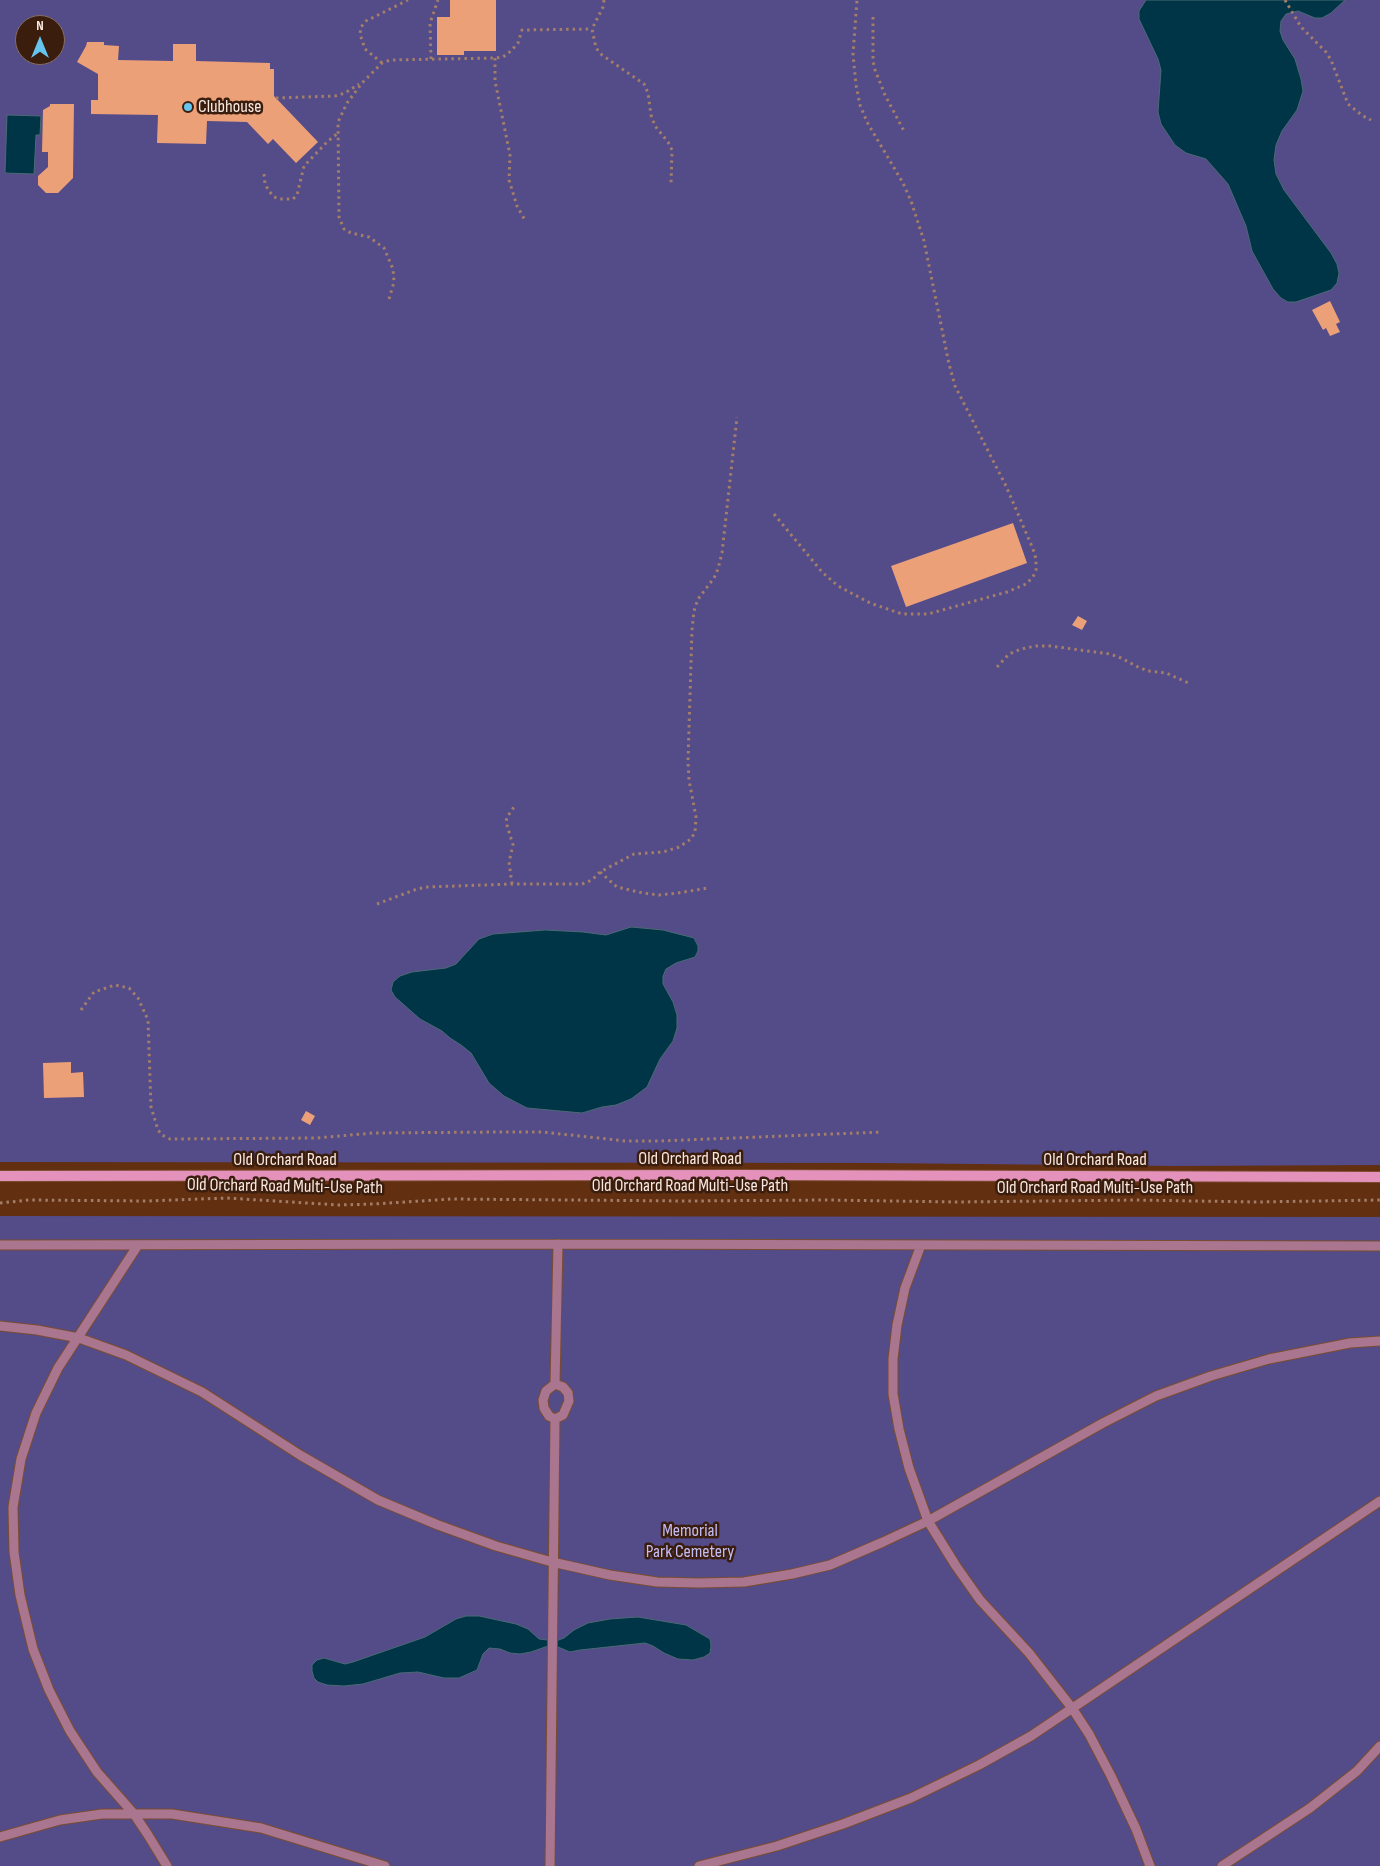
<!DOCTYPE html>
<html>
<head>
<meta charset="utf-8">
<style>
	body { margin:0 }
	#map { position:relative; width:1380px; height:1866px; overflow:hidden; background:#622f10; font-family:"Sofia Sans Condensed",sans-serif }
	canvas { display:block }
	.north { position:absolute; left:15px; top:15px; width:50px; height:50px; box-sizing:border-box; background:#3a1d0d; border:1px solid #876f62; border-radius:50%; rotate:0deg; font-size:14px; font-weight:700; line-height:20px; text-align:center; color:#fae9e1 }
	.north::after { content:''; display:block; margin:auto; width:18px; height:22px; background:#65c5ee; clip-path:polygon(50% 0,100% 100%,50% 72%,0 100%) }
</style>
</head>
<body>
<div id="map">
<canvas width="1380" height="1866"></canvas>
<div class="north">N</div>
</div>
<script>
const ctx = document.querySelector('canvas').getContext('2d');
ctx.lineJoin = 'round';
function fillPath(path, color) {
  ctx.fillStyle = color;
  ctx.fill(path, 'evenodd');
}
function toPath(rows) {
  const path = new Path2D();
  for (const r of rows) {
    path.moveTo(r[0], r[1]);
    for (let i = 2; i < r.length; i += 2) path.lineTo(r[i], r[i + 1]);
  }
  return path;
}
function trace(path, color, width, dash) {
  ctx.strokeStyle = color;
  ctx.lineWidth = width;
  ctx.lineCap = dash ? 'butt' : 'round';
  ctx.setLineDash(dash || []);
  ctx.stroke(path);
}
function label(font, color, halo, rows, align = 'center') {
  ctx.font = font + ' "Sofia Sans Condensed",sans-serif';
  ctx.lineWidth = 5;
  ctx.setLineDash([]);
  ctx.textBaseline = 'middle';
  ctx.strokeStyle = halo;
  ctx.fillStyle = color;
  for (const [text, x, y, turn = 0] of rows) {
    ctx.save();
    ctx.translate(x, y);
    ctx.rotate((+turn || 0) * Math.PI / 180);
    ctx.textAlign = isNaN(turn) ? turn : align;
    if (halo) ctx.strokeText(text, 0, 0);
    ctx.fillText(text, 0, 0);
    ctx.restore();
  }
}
const green = toPath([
	[0,0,1380,0,1380,1165,1173,1166,876,1163,0,1162],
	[25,25,55,25,55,55,25,55],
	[0,1216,1380,1217,1380,1866,0,1866]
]);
const water = toPath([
	[1146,0,1345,0,1331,13,1322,18,1315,18,1298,11,1286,14,1281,21,1280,31,1283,40,1295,59,1301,79,1303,91,1297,110,1282,131,1276,145,1274,160,1276,174,1284,190,1331,253,1337,264,1339,273,1337,283,1331,290,1296,302,1288,302,1281,298,1273,289,1252,251,1246,226,1228,184,1206,159,1186,153,1175,145,1161,124,1158,112,1161,70,1158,59,1139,19,1139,11,1146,0],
	[7,115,41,116,40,135,36,135,34,174,5,173,7,115],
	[631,927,663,930,694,938,698,946,698,951,695,957,676,963,666,969,663,976,663,984,673,1002,677,1015,677,1028,673,1041,660,1059,647,1087,631,1099,616,1105,602,1107,582,1113,527,1108,504,1096,489,1083,471,1053,461,1045,450,1038,442,1031,420,1019,395,997,391,990,393,982,400,976,412,972,446,968,456,964,479,939,493,934,545,930,583,932,606,935,631,927],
	[466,1616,479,1616,516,1624,528,1629,539,1639,556,1641,564,1638,574,1630,588,1623,610,1619,638,1617,686,1625,710,1639,711,1646,710,1653,704,1657,693,1660,678,1659,664,1653,653,1646,645,1643,580,1650,570,1652,558,1647,548,1646,531,1652,520,1654,510,1653,500,1649,489,1648,483,1654,477,1670,459,1678,444,1678,418,1672,400,1673,363,1684,344,1686,327,1685,318,1682,314,1678,312,1671,312,1665,317,1660,324,1658,345,1664,353,1662,425,1637,456,1619,466,1616]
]);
const building = toPath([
	[450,0,496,0,496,51,464,51,464,55,437,55,437,17,450,17],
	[87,42,104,42,104,45,119,46,118,60,173,61,173,44,196,44,196,61,270,63,270,69,274,69,274,96,318,142,296,163,273,139,268,144,247,122,207,121,206,144,157,143,158,115,91,114,91,100,98,100,98,74,77,62,86,46],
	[50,104,74,104,73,178,58,193,46,193,38,185,38,176,48,167,48,152,42,152,43,110,50,106],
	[1330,301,1340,322,1336,324,1340,332,1330,336,1326,328,1323,330,1312,310],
	[1013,523,1027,563,906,607,891,566],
	[1078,616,1087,621,1082,630,1072,625],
	[71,1062,71,1073,83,1072,84,1097,44,1098,43,1063],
	[306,1111,315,1116,310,1125,301,1120]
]);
const path = toPath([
	[604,0,603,7,592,29,596,48,602,55,644,84,648,93,651,115,655,126,668,142,672,150,671,184],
	[1285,0,1301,27,1326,52,1331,60,1348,104,1363,116,1371,120],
	[873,17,873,61,875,70,885,95,904,131],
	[495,58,495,81,510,155,509,180,517,206,526,222],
	[431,59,430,23,438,0],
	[382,63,365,49,360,34,361,27,366,21,408,0],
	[276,98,335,96,345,93,359,84],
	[264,174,265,184,269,191,274,197,280,199,293,199,297,195,304,166,327,142,338,133],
	[389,299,394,282,393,269,384,248,369,237,351,233,344,229,339,217,338,122,347,103,362,83,382,63,390,60,495,58,503,57,511,51,518,43,522,30,592,29],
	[774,514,822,572,838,586,870,603,902,614,928,614,1007,592,1026,584,1033,577,1036,570,1036,559,1033,549,1006,486,955,386,949,364,924,241,911,201,903,183,867,122,860,105,856,85,853,54,857,0],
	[997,667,1009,654,1021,649,1036,646,1050,646,1110,654,1121,658,1138,667,1148,671,1166,673,1191,684],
	[600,872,617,887,643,893,659,895,678,893,708,888],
	[512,884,509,862,513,845,506,822,507,817,514,807],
	[377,904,417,889,428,887,512,884,582,884,592,880,600,872,634,854,663,852,679,847,691,839,695,832,696,817,689,780,688,761,692,630,694,611,698,599,714,578,718,569,722,553,737,417],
	[81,1010,94,992,115,985,129,988,138,998,148,1020,151,1107,158,1130,162,1135,170,1139,317,1138,373,1133,502,1132,542,1132,626,1141,660,1141,882,1132],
	[0,1203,29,1200,146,1201,227,1198,339,1205,374,1204,451,1199,686,1201,829,1200,958,1202,1135,1200,1256,1202,1380,1200]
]);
const service = toPath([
	[0,1245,558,1244,1380,1246],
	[138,1245,58,1368,36,1413,21,1459,13,1507,14,1552,20,1595,33,1649,49,1690,70,1731,97,1772,134,1814,148,1835,167,1866],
	[921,1245,905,1288,897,1325,893,1359,893,1394,899,1429,909,1468,928,1521,956,1566,980,1600,1029,1653,1072,1708,1089,1734,1111,1776,1136,1829,1150,1866],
	[0,1326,37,1330,79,1338,126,1355,202,1392,300,1455,378,1500,438,1525,496,1546,552,1562,610,1575,657,1582,699,1583,744,1582,792,1574,830,1565,883,1542,928,1521,1103,1423,1156,1396,1211,1376,1269,1359,1350,1343,1380,1341],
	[555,1419,549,1416,544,1408,543,1400,546,1391,555,1384],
	[0,1837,60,1820,102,1814,172,1814,261,1828,385,1866],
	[550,1866,555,1419,563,1415,569,1401,568,1393,563,1387,555,1384,558,1244],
	[699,1866,777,1846,843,1824,911,1798,979,1765,1031,1736,1380,1501],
	[1222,1866,1310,1808,1357,1771,1380,1746]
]);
const secondary = toPath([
	[0,1176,739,1175,1380,1177]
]);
const markers = [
	[188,107,5,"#65c5ee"]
];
const poiNames = [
	["Clubhouse",198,107]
];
const streetNames = [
	["Old Orchard Road",690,1159],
	["Old Orchard Road",285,1160],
	["Old Orchard Road",1095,1160],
	["Old Orchard Road Multi-Use Path",690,1186],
	["Old Orchard Road Multi-Use Path",285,1187,1],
	["Old Orchard Road Multi-Use Path",1095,1188]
];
const parkNames = [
	["Memorial",690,1531],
	["Park Cemetery",690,1552]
];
fillPath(green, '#544b89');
fillPath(water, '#003447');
trace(water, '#4b6a75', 1);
fillPath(building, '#eca078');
trace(service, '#7a4d31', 11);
trace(secondary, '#7a4d31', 12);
trace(path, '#a37e69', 3, [2.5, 4]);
trace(service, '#a9758f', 9);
trace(secondary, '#e492bb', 10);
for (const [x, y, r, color] of markers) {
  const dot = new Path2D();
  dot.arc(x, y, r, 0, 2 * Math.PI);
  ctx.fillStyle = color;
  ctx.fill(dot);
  trace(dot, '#3a1d0d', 2);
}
label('18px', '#fae9e1', '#3a1d0d', poiNames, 'left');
label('18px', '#fae9e1', '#3a1d0d', streetNames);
label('18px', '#c3bdf7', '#3a1d0d', parkNames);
</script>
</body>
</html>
